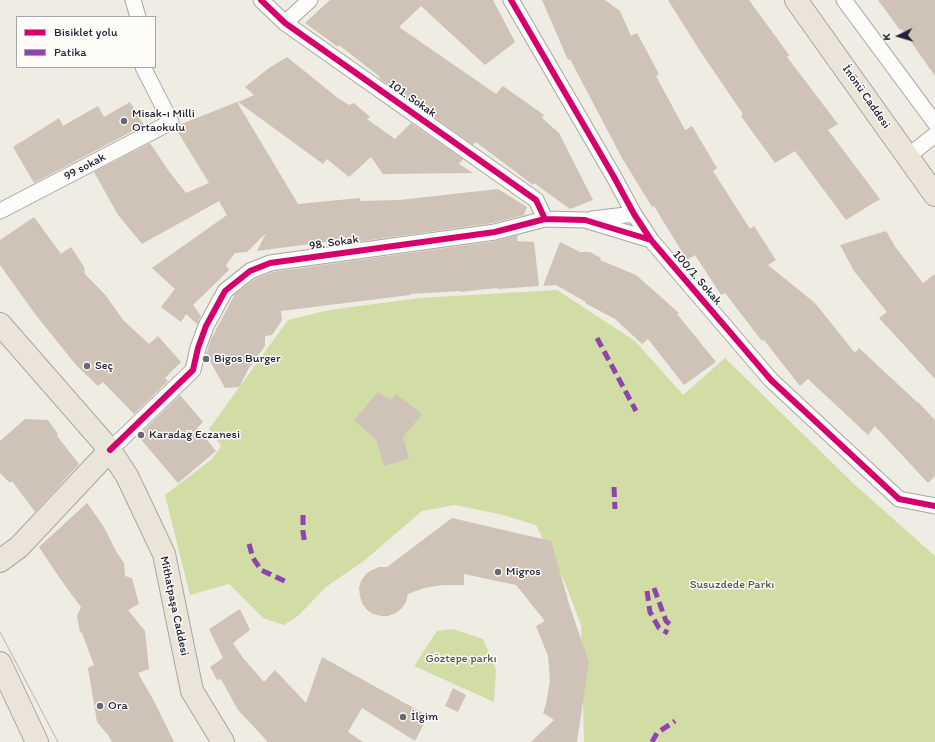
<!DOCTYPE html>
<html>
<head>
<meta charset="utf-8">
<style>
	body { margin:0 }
	#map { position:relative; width:935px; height:742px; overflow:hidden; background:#eeece3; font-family:Itim,sans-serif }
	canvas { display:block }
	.legend { position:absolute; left:16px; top:16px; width:140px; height:52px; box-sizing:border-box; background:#fdfcf7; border:1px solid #a5a5ac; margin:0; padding:5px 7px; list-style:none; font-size:12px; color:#22223b }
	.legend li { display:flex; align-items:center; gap:8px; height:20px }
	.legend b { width:20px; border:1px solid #a5a5ac }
	.north { position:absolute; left:879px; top:16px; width:40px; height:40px; -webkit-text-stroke:3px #fdfcf7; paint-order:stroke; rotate:265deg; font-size:11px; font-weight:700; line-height:16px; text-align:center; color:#22223b }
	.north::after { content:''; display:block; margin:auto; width:14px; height:18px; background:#22223b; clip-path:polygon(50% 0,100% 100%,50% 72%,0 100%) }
</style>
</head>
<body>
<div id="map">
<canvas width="935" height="742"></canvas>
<ul class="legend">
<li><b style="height:5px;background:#d6006c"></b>Bisiklet yolu</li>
<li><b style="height:5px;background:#8e44ad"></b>Patika</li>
</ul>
<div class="north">K</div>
</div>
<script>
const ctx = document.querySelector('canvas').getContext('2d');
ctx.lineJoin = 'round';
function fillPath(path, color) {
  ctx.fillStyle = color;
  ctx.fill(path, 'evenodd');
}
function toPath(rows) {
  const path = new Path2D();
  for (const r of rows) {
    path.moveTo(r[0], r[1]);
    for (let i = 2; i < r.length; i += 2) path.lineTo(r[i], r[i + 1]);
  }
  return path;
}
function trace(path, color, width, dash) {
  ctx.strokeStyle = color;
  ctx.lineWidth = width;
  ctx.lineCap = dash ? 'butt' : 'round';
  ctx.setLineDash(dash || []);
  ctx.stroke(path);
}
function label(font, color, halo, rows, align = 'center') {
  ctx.font = font + ' Itim,sans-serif';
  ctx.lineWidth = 3;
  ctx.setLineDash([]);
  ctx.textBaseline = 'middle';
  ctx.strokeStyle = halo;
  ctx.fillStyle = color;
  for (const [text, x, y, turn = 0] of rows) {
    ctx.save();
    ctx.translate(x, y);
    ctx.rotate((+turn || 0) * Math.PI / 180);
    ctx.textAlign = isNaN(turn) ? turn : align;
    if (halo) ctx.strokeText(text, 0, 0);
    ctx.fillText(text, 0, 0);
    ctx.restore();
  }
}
const green = toPath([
	[557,290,635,341,683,395,725,358,855,485,935,556,935,742,584,742,581,625,565,583,536,525,499,514,455,505,422,511,365,560,326,587,298,616,284,625,263,618,229,584,190,595,165,495,212,459,221,446,209,429,288,320,329,310,420,298],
	[453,629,483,639,496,669,494,702,414,666,437,631]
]);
const building = toPath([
	[330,0,493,0,515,42,485,65,421,6,399,27,496,94,503,86,544,115,542,118,559,133,593,200,570,209,534,183,533,185,476,142,473,145,379,78,380,77,339,45,338,47,305,23],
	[542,0,605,0,620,11,631,36,637,33,659,74,656,76,685,130,692,126,717,168,713,171,750,229,754,226,776,260,768,265,815,303,855,353,859,348,918,403,918,402,935,420,935,476,928,483,875,426,868,435,808,379,800,386,764,340,762,341,725,293,721,295,695,255,687,260,654,206,652,207,622,158,570,59,568,60],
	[668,0,749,0,789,55,787,57,838,124,828,130,880,199,846,220,795,151,775,163,741,116,743,114,702,54],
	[878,0,935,0,935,76,902,29,900,30],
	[287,57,339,99,349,105,354,103,370,117,367,119,395,139,411,123,463,159,459,164,473,173,383,174,371,157,349,177,327,159,323,164,238,102,254,95,245,87,269,68],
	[130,102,144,125,34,183,13,147,59,118,63,126,98,106,104,117],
	[237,102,298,204,360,198,360,201,399,200,498,189,527,207,524,215,493,223,342,244,341,240,257,251,266,233,247,252,235,253,226,265,229,270,193,305,201,316,197,324,186,314,181,322,161,307,175,289,152,268,227,215,219,201,142,244,118,215,94,172,150,143,168,170,186,193,209,183,176,129,179,125],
	[34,217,61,254,71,247,84,267,85,274,107,297,123,320,149,344,158,336,181,362,165,378,168,381,134,414,103,382,98,386,76,365,35,314,0,265,0,240],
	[886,231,896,248,923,283,935,274,935,379,879,318,887,312,854,271,840,245],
	[518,235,517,241,534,242,539,286,498,289,497,288,460,292,460,291,410,294,410,295,281,311,282,320,272,335,265,336,265,346,249,368,239,387,225,388,206,354,211,339,235,294,255,279,272,272,496,241],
	[560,242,580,252,590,252,601,258,600,260,636,275,679,313,677,314,716,362,684,385,648,339,642,344,615,319,585,303,586,302,556,285,543,286],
	[378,392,391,400,396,394,422,414,403,437,409,459,384,466,376,440,354,420],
	[180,395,203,422,197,428,216,451,178,483,138,436],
	[25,419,48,420,58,434,57,436,79,464,35,512,12,481,10,483,0,473,0,441],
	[87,503,104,527,117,553,124,563,125,576,132,578,139,604,128,610,145,631,149,669,138,673,155,703,174,742,112,742,108,735,97,722,88,668,94,665,82,633,80,632,77,616,81,607,61,580,39,547],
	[452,518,551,541,570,607,589,662,577,742,531,742,554,720,543,713,546,704,550,681,548,656,536,626,545,621,516,585,464,574,464,585,443,585,424,588,408,594,406,602,402,608,396,613,388,616,381,616,373,614,367,610,362,603,360,596,359,588,361,581,366,574,372,570,379,567,387,567],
	[240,609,250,630,233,643,243,658,264,682,275,670,306,703,322,657,428,716,415,741,362,708,348,732,363,742,268,742,238,710,221,679,217,680,210,667,223,658,209,629],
	[453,688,466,695,458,712,445,706]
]);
const minor = toPath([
	[133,0,138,17],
	[261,0,285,23,536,200,545,219],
	[511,0,614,177,634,214,651,240,771,380,899,499,935,506],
	[844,0,935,123],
	[285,23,310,0],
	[907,157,935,135],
	[0,211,171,122,143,67],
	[592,219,634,214],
	[110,450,193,370,198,348,206,326,225,291,250,271,270,263,495,232,545,219,585,220,651,240]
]);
const primary = toPath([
	[796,0,935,195],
	[0,324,110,450,127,476,164,554,192,691,223,742],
	[0,561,19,547,110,450],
	[0,663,37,742]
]);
const tram = toPath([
	[0,632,58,742]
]);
const quiet = toPath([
	[597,338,636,411],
	[614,487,615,509],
	[303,515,303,532,305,544],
	[249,544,253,558,261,570,287,582],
	[654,588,666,621,672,626],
	[647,591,650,612,659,628,668,633],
	[652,742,657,733,675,721]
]);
const cycleway = toPath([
	[261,0,285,23,536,200,545,219],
	[511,0,614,177,634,214,651,240,771,380,899,499,935,506],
	[110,450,193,370,198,348,206,326,225,291,250,271,270,263,495,232,545,219,585,220,651,240]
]);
const markers = [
	[124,121,4,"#696976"],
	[206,359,4,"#696976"],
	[87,366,4,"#696976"],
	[141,435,4,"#696976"],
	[498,572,4,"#696976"],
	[100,706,4,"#696976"],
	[403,717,4,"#696976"]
];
const streetNames = [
	["İnönü Caddesi",866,97,55],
	["101. Sokak",412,99,35],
	["99 sokak",85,167,-28],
	["98. Sokak",334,243,-8],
	["100/1. Sokak",697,278,49],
	["Mithatpaşa Caddesi",174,606,78]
];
const poiNames = [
	["Misak-ı Milli",132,114],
	["Ortaokulu",132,128],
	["Bigos Burger",214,359],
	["Seç",95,366],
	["Karadağ Eczanesi",149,435],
	["Migros",506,572],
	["Ora",108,706],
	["İlgim",411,717]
];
const parkNames = [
	["Susuzdede Parkı",732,585],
	["Göztepe parkı",461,659]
];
fillPath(green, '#d2dda6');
fillPath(building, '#cfc2b7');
trace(minor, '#a8a6a4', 17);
trace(primary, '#a8a6a4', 24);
trace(minor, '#fcfcfb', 15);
trace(primary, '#ebe4d9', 22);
trace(tram, '#b4b4b6', 1);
trace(quiet, '#8e44ad', 5, [10, 5]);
trace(cycleway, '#d6006c', 6);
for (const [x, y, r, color] of markers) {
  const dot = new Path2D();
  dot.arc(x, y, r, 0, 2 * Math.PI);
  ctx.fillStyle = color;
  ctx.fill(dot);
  trace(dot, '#fdfcf7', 1.5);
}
label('12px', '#22223b', '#fdfcf7', streetNames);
label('12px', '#22223b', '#fdfcf7', poiNames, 'left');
label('12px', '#50564c', '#fdfcf7', parkNames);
</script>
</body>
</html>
